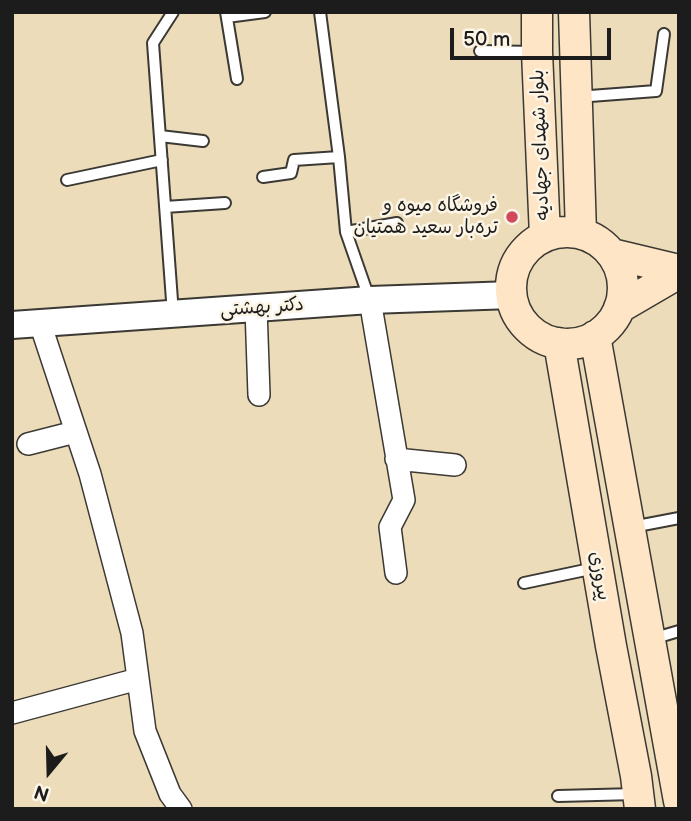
<!DOCTYPE html>
<html>
<head>
<meta charset="utf-8">
<style>
	body { margin:0 }
	#map { position:relative; width:691px; height:821px; overflow:hidden; background:#eddcb9; font-family:"Balsamiq Sans",sans-serif }
	canvas { display:block }
	.frame { position:absolute; inset:0; border:14px solid #1c1c1c; pointer-events:none }
	.north { position:absolute; left:14px; top:737px; width:70px; height:70px; -webkit-text-stroke:5px #fcf5e5; paint-order:stroke; rotate:199deg; font-size:19px; font-weight:700; line-height:28px; text-align:center; color:#1c1c1c }
	.north::after { content:''; display:block; margin:auto; width:24px; height:32px; background:#1c1c1c; clip-path:polygon(50% 0,100% 100%,50% 72%,0 100%) }
	.scale { position:absolute; left:450px; top:28px; width:161px; height:32px; box-sizing:border-box; border:4px solid #1c1c1c; border-top:0; padding-left:9px; font-size:21px; line-height:24px; white-space:nowrap; color:#1c1c1c; -webkit-text-stroke:5px #fcf5e5; paint-order:stroke }
</style>
</head>
<body>
<div id="map">
<canvas width="691" height="821"></canvas>
<div class="frame"></div>
<div class="north">N</div>
<div class="scale">50 m</div>
</div>
<script>
const ctx = document.querySelector('canvas').getContext('2d');
ctx.lineJoin = 'round';
function toPath(rows) {
  const path = new Path2D();
  for (const r of rows) {
    if (r.length === 3) {
      path.moveTo(r[0] + r[2], r[1]);
      path.arc(r[0], r[1], r[2], 0, 2 * Math.PI);
      continue;
    }
    path.moveTo(r[0], r[1]);
    for (let i = 2; i < r.length; i += 2) path.lineTo(r[i], r[i + 1]);
  }
  return path;
}
function trace(path, color, width, dash) {
  ctx.strokeStyle = color;
  ctx.lineWidth = width;
  ctx.lineCap = dash ? 'butt' : 'round';
  ctx.setLineDash(dash || []);
  ctx.stroke(path);
}
function label(font, color, halo, rows, align = 'center') {
  ctx.font = font + ' "Balsamiq Sans","Playpen Sans Arabic",sans-serif';
  ctx.lineWidth = 5;
  ctx.setLineDash([]);
  ctx.textBaseline = 'middle';
  ctx.strokeStyle = halo;
  ctx.fillStyle = color;
  for (const [text, x, y, turn = 0] of rows) {
    ctx.save();
    ctx.translate(x, y);
    ctx.rotate((+turn || 0) * Math.PI / 180);
    ctx.textAlign = isNaN(turn) ? turn : align;
    if (halo) ctx.strokeText(text, 0, 0);
    ctx.fillText(text, 0, 0);
    ctx.restore();
  }
}
const service = toPath([
	[173,12,153,43,173,314],
	[226,12,237,79],
	[320,12,339,157,346,232,369,298],
	[227,17,265,12],
	[480,51,534,52],
	[577,97,656,91,664,34],
	[160,136,203,141],
	[263,177,291,173,294,160,339,157],
	[67,180,162,160],
	[165,207,225,203],
	[346,232,397,223],
	[632,527,679,518],
	[524,583,595,568],
	[652,639,679,631],
	[558,796,636,794]
]);
const minor = toPath([
	[370,300,404,500,390,527,396,573],
	[256,308,259,395],
	[40,323,90,474,132,633,145,731,170,794,181,809],
	[28,444,75,432],
	[396,459,455,465],
	[12,713,138,679]
]);
const tertiary = toPath([
	[12,325,370,300,512,295]
]);
const secondary = toPath([
	[537,12,537,52,545,236],
	[574,12,581,233],
	[567,288,56],
	[612,254,679,270],
	[619,308,679,273],
	[595,336,679,801],
	[559,343,611,646,636,776,640,809]
]);
const markers = [
	[512,217,7,"#d1495b"]
];
const streetNames = [
	["بلوار شهدای جهادیه",541,145,-92],
	["دکتر بهشتی",262,308,-4],
	["پیروزی",599,576,80]
];
const poiNames = [
	["فروشگاه میوه و",498,206],
	["تره‌بار سعید همتیان",498,228]
];
trace(service, '#3b3934', 14);
trace(minor, '#3b3934', 24);
trace(tertiary, '#3b3934', 30);
trace(secondary, '#3b3934', 33);
trace(service, '#fff', 10);
trace(minor, '#fff', 21);
trace(tertiary, '#fff', 26);
trace(secondary, '#fde5c5', 30);
for (const [x, y, r, color] of markers) {
  const dot = new Path2D();
  dot.arc(x, y, r, 0, 2 * Math.PI);
  ctx.fillStyle = color;
  ctx.fill(dot);
  trace(dot, '#fcf5e5', 2.5);
}
label('19px', '#1c1c1c', '#fcf5e5', streetNames);
label('19px', '#1c1c1c', '#fcf5e5', poiNames, 'right');
</script>
</body>
</html>
